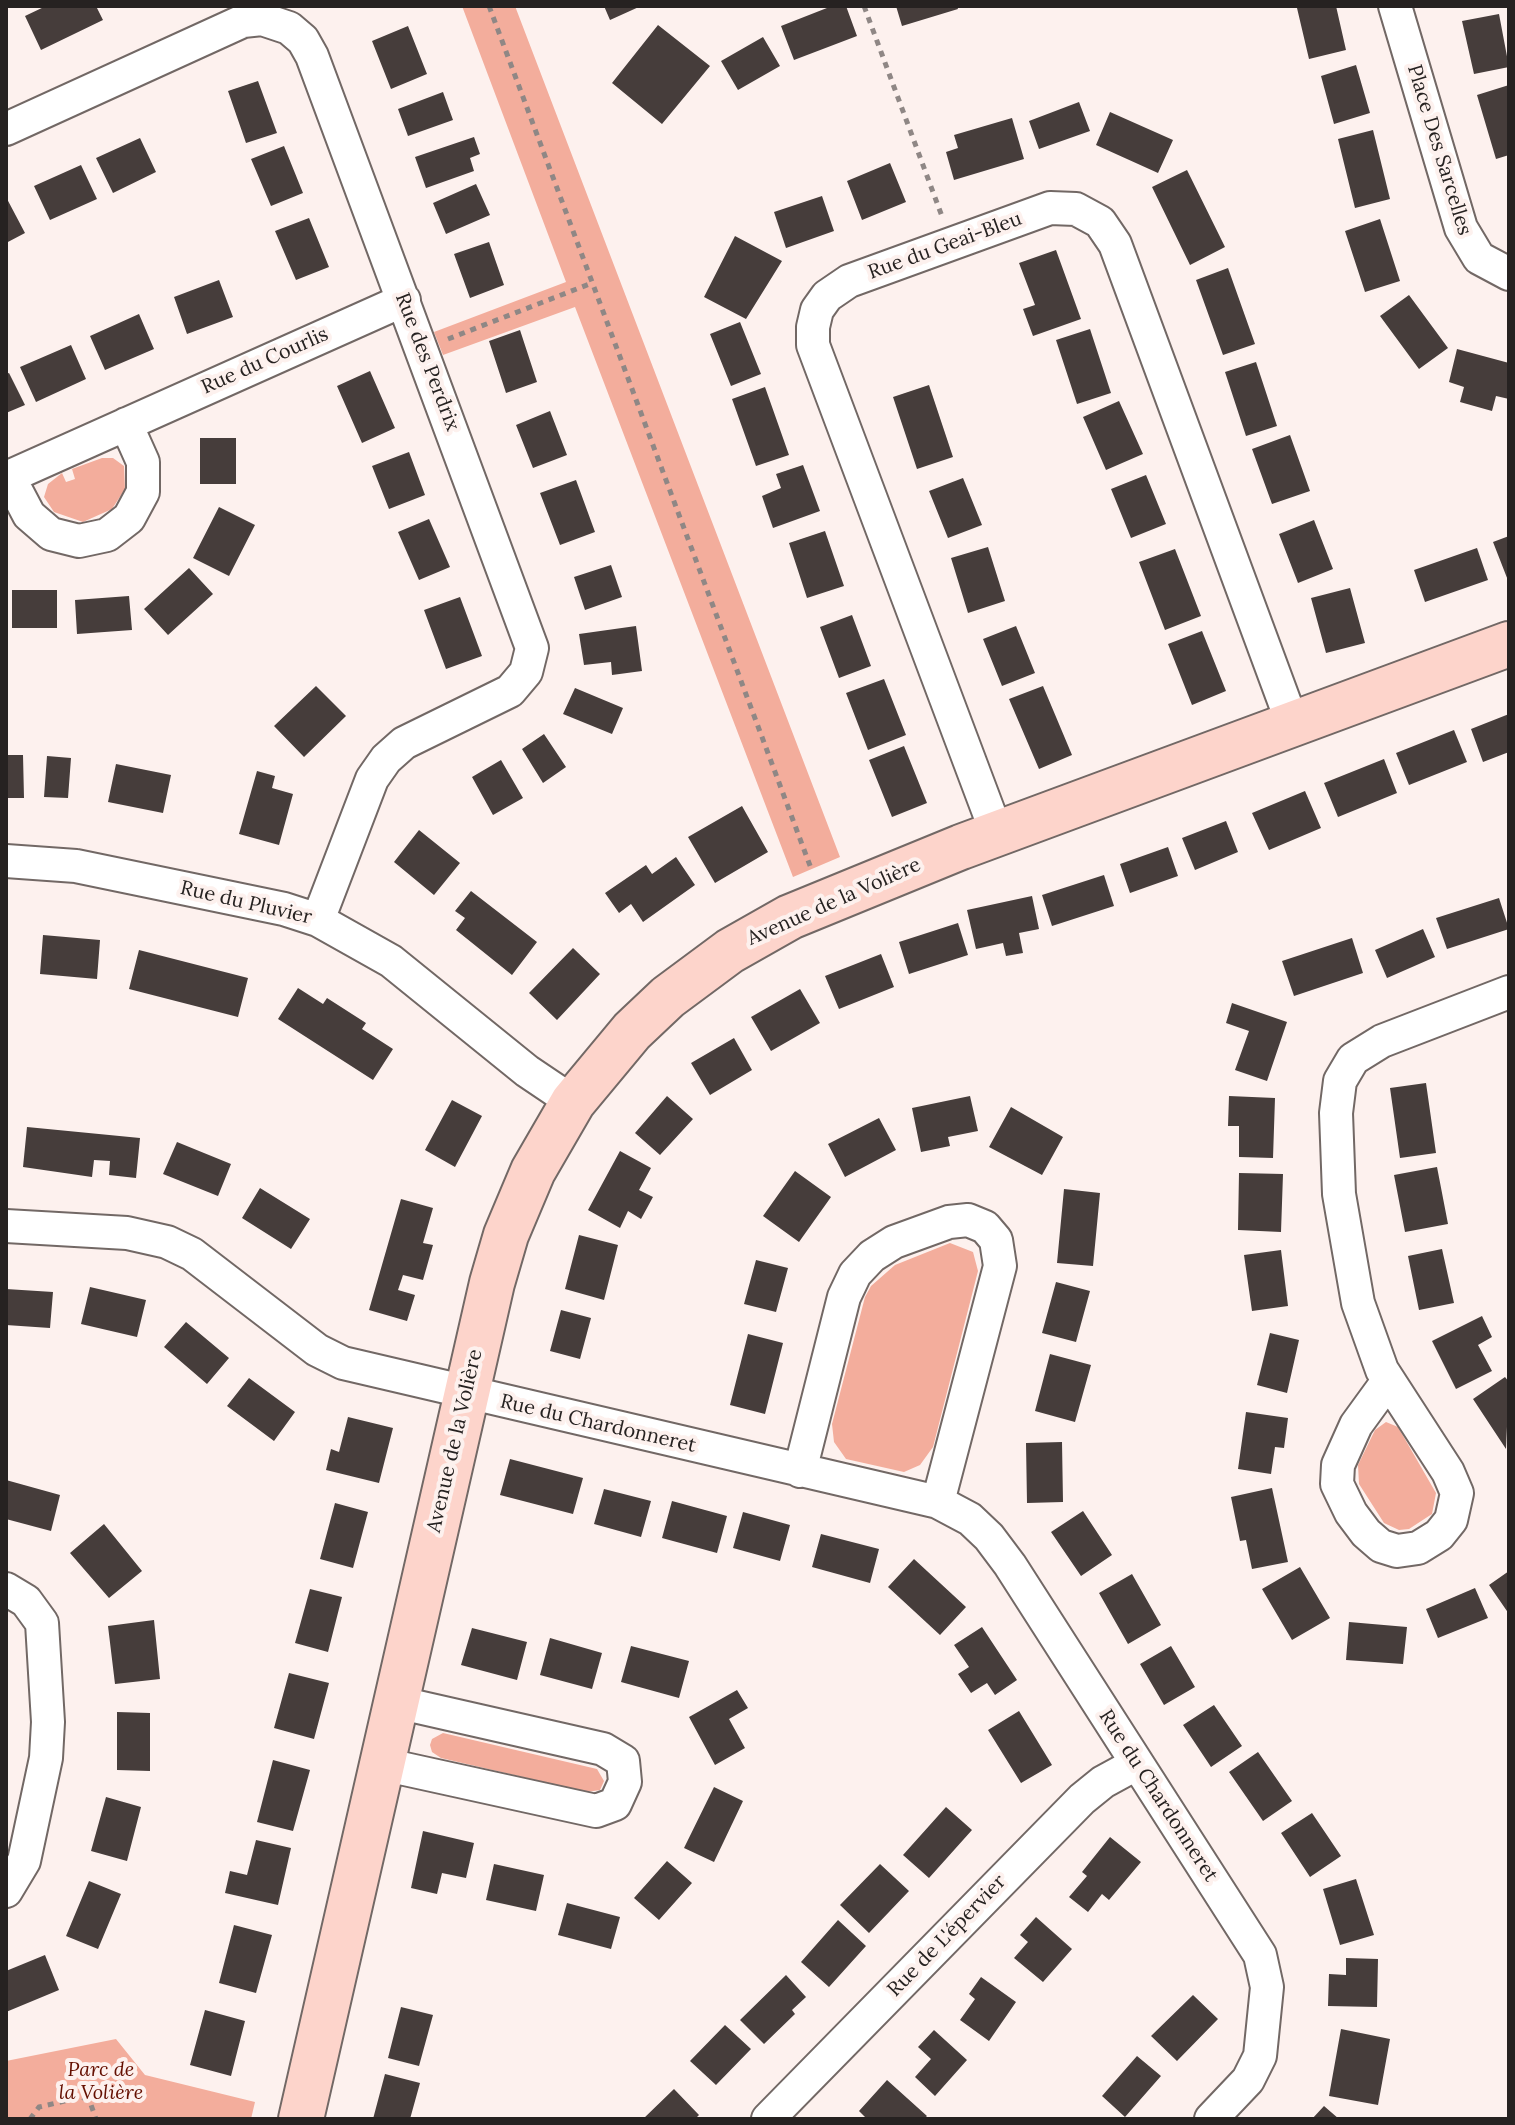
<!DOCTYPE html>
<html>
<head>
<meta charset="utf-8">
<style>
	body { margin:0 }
	#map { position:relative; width:1515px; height:2125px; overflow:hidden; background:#fdf1ee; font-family:Lora,serif }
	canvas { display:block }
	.frame { position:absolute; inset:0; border:8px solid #262221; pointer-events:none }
</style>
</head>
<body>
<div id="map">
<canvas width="1515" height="2125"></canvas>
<div class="frame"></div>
</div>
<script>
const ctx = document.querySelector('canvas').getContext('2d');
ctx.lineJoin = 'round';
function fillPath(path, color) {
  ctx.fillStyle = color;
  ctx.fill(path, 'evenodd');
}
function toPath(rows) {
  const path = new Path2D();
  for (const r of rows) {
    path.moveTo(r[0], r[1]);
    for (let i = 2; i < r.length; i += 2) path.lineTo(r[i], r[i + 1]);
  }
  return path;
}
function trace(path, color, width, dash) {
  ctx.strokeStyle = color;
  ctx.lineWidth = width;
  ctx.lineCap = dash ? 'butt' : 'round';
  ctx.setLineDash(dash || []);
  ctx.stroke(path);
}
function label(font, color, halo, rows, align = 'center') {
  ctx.font = font + ' Lora,serif';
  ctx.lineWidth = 8;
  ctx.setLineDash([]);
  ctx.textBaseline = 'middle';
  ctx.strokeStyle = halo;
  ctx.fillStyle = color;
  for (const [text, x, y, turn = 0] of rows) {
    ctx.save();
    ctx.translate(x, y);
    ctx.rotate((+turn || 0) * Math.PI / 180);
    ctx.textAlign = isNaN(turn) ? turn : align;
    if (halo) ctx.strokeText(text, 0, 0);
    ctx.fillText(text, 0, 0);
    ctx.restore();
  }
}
const green = toPath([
	[462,6,515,6,840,857,793,877,575,307,443,355,434,332,566,282],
	[102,458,113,458,124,466,125,489,112,509,83,522,54,512,44,497,48,484,62,473,66,482,75,479,72,469],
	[950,1243,973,1252,978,1271,933,1447,920,1465,904,1472,846,1459,834,1442,832,1424,865,1297,871,1286,895,1265],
	[1386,1422,1398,1427,1436,1493,1432,1514,1409,1529,1399,1530,1384,1523,1359,1484,1358,1465,1375,1430],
	[443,1733,597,1769,604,1781,600,1790,587,1792,441,1758,432,1752,430,1745,432,1739],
	[116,2039,145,2075,255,2102,251,2119,6,2119,6,2061]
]);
const building = toPath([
	[46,6,96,6,103,20,41,50,25,16],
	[604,6,641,6,610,20],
	[832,6,846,6,857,36,794,60,781,26],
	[896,6,957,6,958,9,902,26],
	[1336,6,1346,50,1309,59,1297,8],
	[1499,14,1509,67,1474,74,1462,21],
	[658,25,710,66,662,124,612,83],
	[408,26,427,74,391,89,372,41],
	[763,37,780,66,738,90,721,61],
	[1356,65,1370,113,1334,124,1321,76],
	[258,81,277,133,246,143,228,91],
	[1509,85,1509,155,1496,159,1477,95],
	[443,92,453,120,408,136,398,109],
	[1079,102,1090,131,1039,149,1029,121],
	[1110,112,1173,140,1158,173,1096,145],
	[1012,118,1024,159,954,180,946,152,958,148,954,135],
	[1373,130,1390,199,1355,208,1338,139],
	[474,137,480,154,470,158,474,171,426,188,415,157],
	[140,138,156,172,113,193,96,158],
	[284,146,303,193,271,206,251,159],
	[890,163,906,202,862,220,847,181],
	[81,165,97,199,50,220,34,186],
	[1187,170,1225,247,1190,265,1152,187],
	[476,184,490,215,446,234,433,203],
	[822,196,834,231,786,248,774,212],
	[6,197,25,233,6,243],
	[309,218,329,267,296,280,275,231],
	[1380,219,1400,281,1365,292,1345,231],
	[735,236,782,261,746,319,704,297],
	[489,242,504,285,470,298,454,254],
	[1056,250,1081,319,1033,336,1023,309,1035,305,1019,263],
	[1228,268,1255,344,1223,355,1196,280],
	[219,280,233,317,187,334,174,297],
	[1409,295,1448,348,1419,369,1380,316],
	[139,314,154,349,105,370,90,336],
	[740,322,761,374,731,386,710,334],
	[1090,329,1111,393,1077,404,1056,340],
	[520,330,537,382,506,393,489,341],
	[71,345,86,379,36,402,20,367],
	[1457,349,1509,363,1509,399,1496,396,1492,411,1460,402,1464,387,1449,382],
	[1256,362,1277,426,1246,436,1225,372],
	[370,371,395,428,362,443,337,386],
	[9,373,25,405,6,413,6,374],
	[929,385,953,457,917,469,893,397],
	[765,387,789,455,756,466,732,399],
	[1119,401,1143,454,1106,470,1083,417],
	[550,411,567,455,533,468,516,425],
	[1290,435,1310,491,1272,504,1252,449],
	[200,438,236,438,236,484,200,484],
	[409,452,425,495,389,509,372,466],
	[803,465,820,511,773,528,762,496,781,488,776,474],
	[1146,475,1166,524,1131,538,1111,489],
	[963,478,982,525,948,538,929,491],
	[576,480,595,532,560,545,540,493],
	[219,507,255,525,229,576,193,558],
	[429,519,450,567,419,580,398,532],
	[1314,520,1333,569,1298,583,1279,534],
	[825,531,844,586,807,598,789,543],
	[1509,536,1509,583,1493,542],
	[988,547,1005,601,968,613,951,558],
	[1477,548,1488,580,1425,602,1414,570],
	[1175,549,1201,616,1165,630,1139,562],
	[611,565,622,597,585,610,574,577],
	[189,568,213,594,168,635,144,609],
	[1350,588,1365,643,1326,653,1311,598],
	[12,590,57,590,57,628,12,628],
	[129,596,132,630,77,634,75,600],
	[460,597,482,656,446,669,424,610],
	[852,615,871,666,839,678,820,627],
	[636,626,642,671,612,675,611,662,584,665,579,634],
	[1016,626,1035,673,1002,686,983,639],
	[1202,631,1226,691,1192,705,1168,644],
	[884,679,906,735,868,750,846,693],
	[316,686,346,716,304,757,274,726],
	[1043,686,1072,755,1039,769,1009,699],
	[575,688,623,708,612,734,563,714],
	[1509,714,1509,752,1483,762,1471,729],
	[1454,730,1467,762,1409,785,1396,753],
	[544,734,566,767,543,783,522,749],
	[904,746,927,803,892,817,869,760],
	[6,755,23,755,24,798,6,798],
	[47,756,71,758,68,798,44,797],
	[1384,759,1397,793,1338,817,1324,783],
	[501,760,523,798,493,815,472,777],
	[116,764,171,775,163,813,108,802],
	[257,771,275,776,272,788,293,794,279,845,239,834],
	[1305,791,1321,828,1269,850,1252,813],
	[742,806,768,852,715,883,688,837],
	[1226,821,1238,852,1195,870,1182,838],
	[419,830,460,863,434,895,394,862],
	[1168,847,1178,876,1130,893,1120,864],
	[676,857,695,885,643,922,631,904,619,913,605,893,646,865,652,874],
	[1104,875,1114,906,1052,926,1042,895],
	[471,891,537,942,512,975,456,930,465,918,455,911],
	[1032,896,1039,929,1019,933,1023,953,1006,956,1003,943,976,949,967,910],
	[1499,898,1509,929,1447,949,1436,918],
	[958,923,968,955,909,974,899,942],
	[1423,929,1435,957,1387,978,1375,950],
	[43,935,100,940,97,979,40,974],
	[1352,938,1363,973,1294,996,1282,961],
	[573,948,600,974,557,1020,529,993],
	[139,950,248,978,238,1017,129,989],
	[881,954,894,987,839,1009,825,976],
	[298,988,323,1004,327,998,366,1023,362,1029,393,1049,373,1080,278,1019],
	[800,989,820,1023,771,1051,751,1017],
	[1232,1003,1287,1022,1267,1081,1235,1070,1249,1031,1226,1023],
	[734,1038,752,1070,710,1095,691,1063],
	[1426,1083,1436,1153,1400,1158,1390,1088],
	[667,1096,693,1119,660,1155,635,1133],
	[970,1096,978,1131,948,1137,950,1146,921,1152,912,1108],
	[1229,1096,1275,1098,1273,1158,1239,1157,1239,1126,1228,1126],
	[452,1100,482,1116,455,1167,425,1150],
	[1011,1107,1063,1137,1042,1175,989,1147],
	[879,1118,896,1150,845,1177,828,1144],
	[27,1127,140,1138,136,1178,109,1175,110,1161,94,1160,92,1177,23,1167],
	[177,1142,231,1164,218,1196,163,1174],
	[620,1151,651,1168,639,1190,653,1197,641,1219,628,1211,620,1228,588,1210],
	[1437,1167,1448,1224,1405,1232,1394,1175],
	[795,1171,831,1197,799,1242,763,1216],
	[1239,1173,1283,1174,1281,1232,1238,1230],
	[260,1188,310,1219,291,1249,242,1218],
	[1064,1189,1100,1193,1093,1266,1057,1263],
	[401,1199,433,1208,423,1243,433,1245,423,1280,403,1275,398,1290,415,1295,407,1321,369,1310],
	[579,1235,618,1245,604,1300,565,1289],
	[1442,1249,1454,1303,1419,1310,1408,1256],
	[1281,1250,1288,1306,1252,1311,1244,1255],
	[756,1260,788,1268,776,1312,744,1304],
	[1056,1282,1090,1291,1076,1342,1042,1333],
	[90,1287,146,1300,137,1337,81,1324],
	[6,1289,53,1292,50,1328,6,1325],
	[561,1310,591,1318,580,1359,550,1351],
	[1482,1316,1492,1337,1478,1345,1492,1371,1456,1389,1432,1341],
	[186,1322,229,1358,207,1384,164,1347],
	[1270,1333,1299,1340,1287,1393,1257,1385],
	[748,1334,783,1343,765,1414,730,1405],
	[1050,1354,1091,1365,1075,1422,1035,1411],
	[1505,1377,1509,1382,1506,1449,1473,1399],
	[249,1378,295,1412,274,1441,227,1406],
	[1246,1412,1288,1418,1284,1448,1275,1447,1271,1474,1238,1469],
	[348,1417,393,1428,379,1483,326,1470,331,1449,339,1452],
	[1062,1442,1063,1502,1027,1503,1026,1443],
	[510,1459,583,1478,573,1514,500,1495],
	[6,1480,60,1495,51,1531,6,1519],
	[1272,1488,1288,1562,1252,1569,1246,1540,1240,1541,1231,1497],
	[604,1489,651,1501,641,1537,594,1524],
	[672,1501,727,1516,717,1553,662,1538],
	[335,1503,368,1512,353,1568,320,1559],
	[1083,1511,1112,1555,1081,1576,1051,1532],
	[743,1512,790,1525,780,1561,733,1548],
	[104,1524,142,1571,109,1598,70,1553],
	[821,1534,879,1549,870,1583,812,1567],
	[914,1559,966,1607,940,1635,888,1587],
	[1300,1567,1330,1618,1292,1640,1262,1589],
	[1509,1571,1509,1614,1489,1585],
	[1132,1574,1161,1625,1128,1644,1099,1593],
	[1475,1588,1488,1618,1438,1638,1426,1609],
	[310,1589,342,1597,328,1652,295,1643],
	[154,1620,160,1679,115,1684,108,1626],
	[1349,1622,1407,1627,1403,1664,1346,1660],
	[982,1627,1017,1680,995,1695,987,1683,971,1693,958,1674,969,1667,954,1645],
	[472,1628,527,1642,517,1680,461,1665],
	[550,1638,602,1653,592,1689,540,1675],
	[631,1646,689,1661,679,1698,621,1682],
	[1171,1646,1195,1687,1164,1705,1140,1664],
	[289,1673,329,1683,314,1739,274,1728],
	[737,1690,748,1708,729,1719,745,1748,715,1765,689,1717],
	[1214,1705,1242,1746,1211,1767,1183,1725],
	[1019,1711,1052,1765,1021,1783,988,1730],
	[117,1712,150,1713,150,1771,117,1770],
	[1258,1752,1292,1801,1263,1821,1229,1772],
	[273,1760,310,1770,293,1831,257,1822],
	[714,1787,743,1801,714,1862,684,1848],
	[106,1797,141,1807,127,1861,91,1851],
	[946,1807,972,1830,929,1878,903,1855],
	[1312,1813,1341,1856,1310,1877,1281,1833],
	[423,1831,474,1843,466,1878,442,1873,437,1894,411,1888],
	[1110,1837,1141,1862,1109,1900,1102,1894,1088,1912,1069,1897,1087,1876,1082,1872],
	[256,1840,291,1848,278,1905,225,1893,230,1871,247,1875],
	[667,1861,692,1883,659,1920,634,1898],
	[494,1864,544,1875,536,1911,486,1900],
	[880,1864,909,1891,869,1933,840,1905],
	[1356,1879,1374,1935,1340,1945,1323,1889],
	[89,1881,121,1894,98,1949,66,1936],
	[567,1903,620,1917,611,1949,558,1935],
	[1036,1917,1072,1949,1043,1982,1014,1958,1028,1942,1020,1935],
	[838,1920,866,1946,829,1987,801,1962],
	[234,1925,272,1935,256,1993,219,1983],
	[45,1955,59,1990,6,2012,6,1971],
	[1346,1958,1378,1959,1377,2007,1328,2006,1329,1974,1346,1975],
	[786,1975,806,1997,792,2010,795,2014,764,2044,740,2020],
	[981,1977,1016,2002,989,2041,960,2020,975,1999,969,1994],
	[1193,1995,1218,2019,1177,2061,1151,2036],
	[401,2007,433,2015,419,2066,388,2058],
	[205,2010,245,2021,231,2076,190,2065],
	[725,2025,751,2049,716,2085,690,2061],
	[1341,2029,1390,2039,1378,2105,1329,2096],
	[934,2030,967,2060,935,2096,915,2077,931,2059,918,2047],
	[1137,2056,1161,2076,1125,2117,1102,2096],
	[385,2074,420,2083,410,2119,373,2119],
	[887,2080,927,2116,924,2119,867,2119,859,2111],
	[674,2089,699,2115,695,2119,643,2119],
	[1324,2106,1339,2119,1312,2119]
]);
const path = toPath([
	[489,6,812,871],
	[864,6,943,219],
	[448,339,592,283],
	[30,2119,39,2107,82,2097,90,2102,96,2119]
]);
const street = toPath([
	[1395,6,1461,228,1479,258,1509,274],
	[6,129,243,21,262,19,289,28,303,40,312,56,532,648,526,672,510,691,404,743,386,759,372,779,318,920],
	[9,477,29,515,51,534,79,541,107,535,129,518,143,492,143,462,126,424],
	[6,478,404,300],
	[997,834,813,345,813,327,817,310,827,296,849,281,1050,208,1076,209,1100,222,1115,244,1293,725],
	[6,861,76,866,284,909,318,920,391,961,527,1071,573,1102],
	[6,1226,127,1233,167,1242,192,1254,317,1350,343,1363,938,1502,970,1519,989,1537,1010,1565,1260,1955,1267,1987,1260,2056,1248,2080,1211,2119],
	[1388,1381,1356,1425,1338,1465,1337,1484,1351,1513,1366,1533,1381,1546,1397,1551,1418,1548,1439,1535,1451,1520,1457,1493,1448,1472,1382,1370,1358,1303,1339,1194,1336,1113,1340,1081,1353,1059,1382,1041,1509,992],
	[800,1471,844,1297,855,1274,872,1256,894,1242,949,1222,968,1220,985,1227,996,1240,1000,1266,938,1502],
	[6,1589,26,1601,42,1623,48,1722,46,1758,24,1861,6,1891],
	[382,1764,596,1811,615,1804,625,1782,623,1761,603,1749,396,1702],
	[768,2119,1082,1799,1103,1782,1136,1764]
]);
const secondary = toPath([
	[301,2119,492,1283,506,1235,533,1171,573,1102,632,1031,668,997,730,951,790,917,961,847,1509,644]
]);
const streetNames = [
	["Place Des Sarcelles",1439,150,73],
	["Rue du Geai-Bleu",945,246,-20],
	["Rue du Courlis",265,361,-24],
	["Rue des Perdrix",427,362,69],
	["Avenue de la Volière",834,902,-24],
	["Rue du Pluvier",246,903,13],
	["Rue du Chardonneret",598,1424,13],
	["Avenue de la Volière",455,1441,-77],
	["Rue du Chardonneret",1158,1796,57],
	["Rue de L'épervier",947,1936,-46]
];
const parkNames = [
	["Parc de",101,2070],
	["la Volière",101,2093]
];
fillPath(green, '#f3ad9c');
fillPath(building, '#463d3b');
trace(street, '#726865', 36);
trace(secondary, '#726865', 48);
trace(path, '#8f8785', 5, [6, 6]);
trace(street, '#fff', 32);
trace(secondary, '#fdd4cb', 44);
label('20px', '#262221', '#fdf1ee', streetNames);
label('italic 20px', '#640f00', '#fdf1ee', parkNames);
</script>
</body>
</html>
